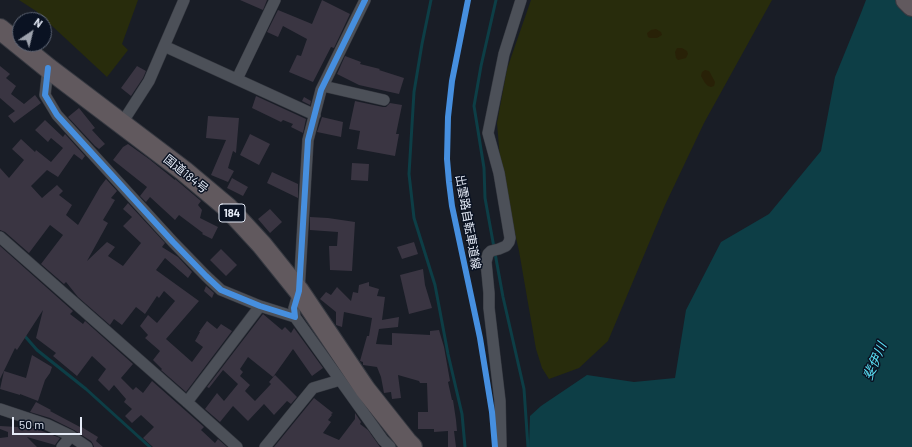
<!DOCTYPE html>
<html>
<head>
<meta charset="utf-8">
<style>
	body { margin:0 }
	#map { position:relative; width:912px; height:447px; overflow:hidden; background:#191d26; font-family:Barlow,sans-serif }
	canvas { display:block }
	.north { position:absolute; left:12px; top:12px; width:40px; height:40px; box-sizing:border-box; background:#0a1222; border:1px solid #616877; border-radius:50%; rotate:35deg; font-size:11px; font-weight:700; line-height:16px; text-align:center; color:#e4eaf6 }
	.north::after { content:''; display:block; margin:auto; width:14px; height:18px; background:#9da2ad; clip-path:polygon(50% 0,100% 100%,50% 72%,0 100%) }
	.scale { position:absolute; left:12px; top:417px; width:70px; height:18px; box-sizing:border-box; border:2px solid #e4eaf6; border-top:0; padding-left:5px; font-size:12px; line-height:14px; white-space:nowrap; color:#e4eaf6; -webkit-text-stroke:3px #0a1222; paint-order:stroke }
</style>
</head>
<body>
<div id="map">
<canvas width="912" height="447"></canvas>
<div class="north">N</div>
<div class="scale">50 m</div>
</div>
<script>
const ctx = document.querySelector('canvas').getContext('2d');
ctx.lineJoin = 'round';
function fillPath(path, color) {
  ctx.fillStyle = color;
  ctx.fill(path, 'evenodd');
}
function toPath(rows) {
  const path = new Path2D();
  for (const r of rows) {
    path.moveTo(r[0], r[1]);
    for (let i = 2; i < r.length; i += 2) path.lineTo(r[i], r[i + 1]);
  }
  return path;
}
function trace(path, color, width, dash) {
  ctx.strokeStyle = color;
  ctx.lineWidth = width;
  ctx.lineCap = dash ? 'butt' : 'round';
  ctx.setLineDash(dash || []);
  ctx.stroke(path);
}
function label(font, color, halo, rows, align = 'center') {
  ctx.font = font + ' Barlow,"Noto Sans JP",sans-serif';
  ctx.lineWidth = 3;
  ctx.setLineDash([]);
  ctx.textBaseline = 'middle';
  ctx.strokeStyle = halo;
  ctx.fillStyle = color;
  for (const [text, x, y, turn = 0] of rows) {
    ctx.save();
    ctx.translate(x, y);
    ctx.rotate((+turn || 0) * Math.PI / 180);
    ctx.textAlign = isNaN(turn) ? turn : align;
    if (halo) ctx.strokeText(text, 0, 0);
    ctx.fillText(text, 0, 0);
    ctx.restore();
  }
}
const green = toPath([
	[19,0,138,0,122,44,128,50,107,77,36,11],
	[531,0,772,0,704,123,665,205,608,341,579,368,549,379,542,368,536,349,519,251,501,171,497,123,507,69]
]);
const sand = toPath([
	[656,29,661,32,662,35,657,38,650,38,648,37,647,33,651,30],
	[677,48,682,48,687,51,688,54,686,58,678,60,676,58,675,52],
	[705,70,709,71,714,80,715,82,714,86,711,87,708,86,705,83,701,76,702,72]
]);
const water = toPath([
	[866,0,912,0,912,447,529,447,530,416,541,406,587,375,634,382,675,378,686,310,721,242,769,214,821,151,835,77,861,13]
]);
const stream = toPath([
	[431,0,422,44,414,92,409,174,414,218,435,285,448,354,462,414,465,447],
	[496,0,481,66,474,106,484,168,485,198,503,297,524,389,528,447],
	[23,334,37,350,86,389,150,447]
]);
const building = toPath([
	[240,0,267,0,263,10],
	[322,0,350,14,334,48,331,47,313,82,289,72,297,55,301,56,307,39,283,26,278,37,267,32,278,10,312,24],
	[345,56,361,62,360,64,380,69,379,70,404,78,399,94,359,85,337,74],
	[0,66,10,74,6,78,16,86,11,94,24,104,35,95,41,103,14,123,8,116,15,111,0,98],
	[137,66,146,71,143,78,131,96,121,88],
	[256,96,306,119,303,133,291,127,293,124,283,120,281,122,252,108],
	[304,97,311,101,310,105,302,101],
	[355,101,383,107,386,107,390,103,402,105,396,134,399,134,395,156,357,149,360,131,349,129],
	[79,108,95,128,92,130,105,144,99,149,95,146,68,117],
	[208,116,239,118,236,153,233,151,228,168,234,171,228,182,211,175,226,140,206,138],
	[322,117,343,122,341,137,317,132],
	[45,120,63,137,65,134,85,156,82,160,74,154,58,177,47,170,31,186,42,198,57,185,63,191,59,195,72,205,66,215,78,225,100,187,106,179,117,191,111,198,115,200,103,220,108,223,87,261,107,242,115,247,108,256,123,266,141,243,123,226,132,217,123,209,128,203,165,243,162,247,178,257,192,272,188,278,165,258,156,270,199,301,166,339,192,362,203,347,195,341,200,332,199,332,207,321,217,329,221,324,232,331,186,392,161,370,162,369,153,360,160,351,145,338,148,335,140,326,148,315,157,323,175,301,164,291,159,298,157,296,145,314,136,307,122,325,114,319,110,325,78,297,66,282,64,284,41,264,63,235,50,225,29,253,5,232,0,230,0,168,9,178,24,160,12,149,21,139,35,152,36,150,51,162,63,148,51,138,48,142,35,130],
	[250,134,270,144,259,165,240,155],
	[128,144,149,159,175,180,175,179,201,201,198,205,202,210,200,218,218,227,212,239,202,234,203,233,179,215,175,220,150,197,146,202,140,196,147,187,113,160,123,147],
	[352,163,369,164,368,181,351,180],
	[272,172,298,184,298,198,267,183],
	[232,178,248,187,243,196,227,188],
	[270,209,282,222,270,233,258,219],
	[310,217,328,218,355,222,352,271,330,270,329,246,337,246,338,232,310,230],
	[414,242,418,254,402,259,397,247],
	[0,246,73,311,70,314,83,324,85,321,133,364,121,378,133,390,136,387,143,393,152,381,204,427,201,430,215,443,218,439,227,447,153,447,143,438,154,427,141,415,132,423,125,416,132,409,124,402,126,399,114,385,109,391,98,380,106,369,92,356,77,376,53,356,56,353,36,338,43,310,17,350,15,348,0,379],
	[221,249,237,265,226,276,210,260],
	[423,269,425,285,432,308,409,314,400,275],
	[369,282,369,286,379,289,377,296,385,297,382,320,399,317,398,327,379,329,376,344,392,345,392,333,430,335,430,331,439,330,444,347,450,381,448,382,452,400,453,400,456,420,457,431,454,431,456,447,448,447,448,431,434,432,434,429,418,429,418,412,428,412,427,383,420,383,419,381,398,375,401,398,392,399,391,392,384,393,381,377,377,367,363,365,363,362,360,361,367,336,369,336,372,318,344,312,342,327,336,325,336,312,320,299,326,292,331,295,337,287,351,301,353,292,358,293,359,285],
	[206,286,214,293,212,298,204,291],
	[263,314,282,330,285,327,291,333,294,328,323,368,312,376,293,349,273,377,248,357,240,369,243,372,240,376,250,385,245,391,255,401,271,384,269,382,275,375,297,397,291,404,287,401,274,415,264,404,248,421,233,406,220,422,205,409,217,393,224,401,238,384,223,370,209,388,207,387],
	[32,355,52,367,50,373,45,380,38,401,20,394,20,395,0,389,4,371,26,378],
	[314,398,333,413,331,414,332,415,328,420,331,422,323,433,339,440,355,419,355,413,361,422,360,424,368,430,380,447,274,447],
	[36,402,51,410,50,411,80,427,80,426,98,437,96,441,103,447,94,447,93,444,91,441,74,430,50,418,30,412],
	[0,426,34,428,45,432,60,438,55,445,27,437,37,447,0,447,0,438,8,437,8,432,0,429]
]);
const street = toPath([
	[164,46,315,115],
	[48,68,45,95,57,115,173,242,206,276,221,290,260,306,295,317,294,308,299,291,308,140,321,90,365,0],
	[237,79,275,0],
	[323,86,384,100],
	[122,123,149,81,184,0],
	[0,237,187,402,237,447],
	[295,317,383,440,390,447],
	[187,402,260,306],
	[0,409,48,425,71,436,87,447],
	[62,447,71,436],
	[265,447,313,388,340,380],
	[501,447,500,401,489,308,489,293,486,262,488,254,491,251,499,249,506,246,509,242,510,238,499,173,488,133,504,54,521,0]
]);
const highway = toPath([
	[906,0,912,6],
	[0,29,48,68,184,171,228,208,262,245,299,291,365,389,407,442,412,447]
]);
const cycleway = toPath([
	[468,0,452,81,448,117,447,159,449,182,452,206,480,338,492,412,495,447],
	[48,68,45,95,57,115,173,242,206,276,221,290,260,306,295,317,294,308,299,291,308,140,321,90,365,0]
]);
const shields = [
	[232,213,26]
];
const shieldNames = [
	["184",232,213]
];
const streetNames = [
	["国道184号",186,174,39],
	["出雲路自転車道線",468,222,80]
];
const waterNames = [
	["斐伊川",875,361,-67]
];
fillPath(green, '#282c0c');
fillPath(sand, '#282107');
fillPath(water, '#0d3e46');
trace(stream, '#0d3e46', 3);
fillPath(building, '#3a3542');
trace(street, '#363941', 12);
trace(highway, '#363941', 22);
trace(street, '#4c5058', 11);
trace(highway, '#61595e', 20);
trace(cycleway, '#468fdf', 6);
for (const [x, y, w] of shields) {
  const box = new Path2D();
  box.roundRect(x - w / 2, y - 9, w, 18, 3);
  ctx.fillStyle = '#0a1222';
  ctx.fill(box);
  trace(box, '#e4eaf6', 1);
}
label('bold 11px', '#e4eaf6', null, shieldNames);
label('12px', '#e4eaf6', '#0a1222', streetNames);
label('italic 13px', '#5ae1f7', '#0a1222', waterNames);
</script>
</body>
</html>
